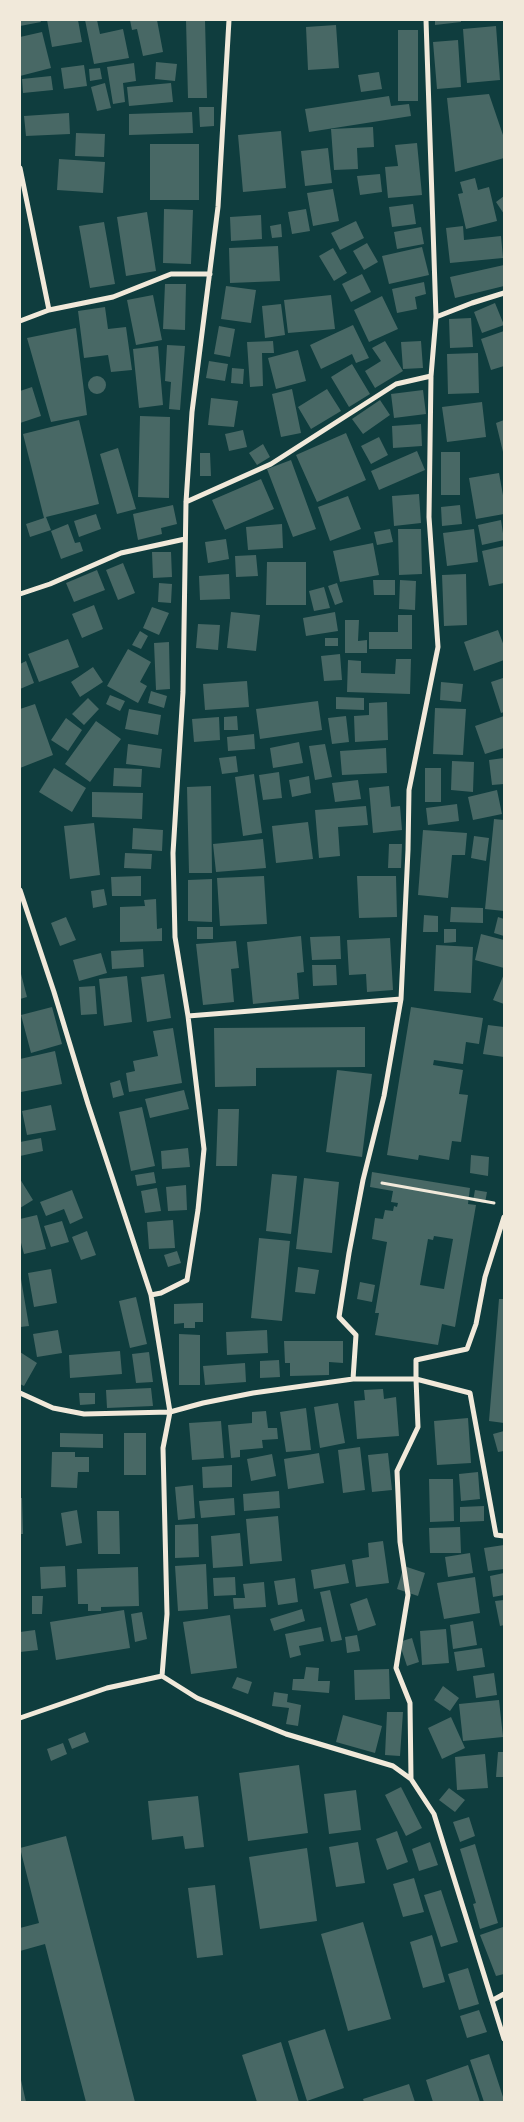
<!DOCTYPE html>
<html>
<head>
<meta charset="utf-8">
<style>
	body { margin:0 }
	#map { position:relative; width:524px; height:2122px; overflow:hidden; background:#0f3d3e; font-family:"Alegreya Sans",sans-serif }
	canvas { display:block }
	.frame { position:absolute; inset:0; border:21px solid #f1e9da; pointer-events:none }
</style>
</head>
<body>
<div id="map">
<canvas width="524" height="2122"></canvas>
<div class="frame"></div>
</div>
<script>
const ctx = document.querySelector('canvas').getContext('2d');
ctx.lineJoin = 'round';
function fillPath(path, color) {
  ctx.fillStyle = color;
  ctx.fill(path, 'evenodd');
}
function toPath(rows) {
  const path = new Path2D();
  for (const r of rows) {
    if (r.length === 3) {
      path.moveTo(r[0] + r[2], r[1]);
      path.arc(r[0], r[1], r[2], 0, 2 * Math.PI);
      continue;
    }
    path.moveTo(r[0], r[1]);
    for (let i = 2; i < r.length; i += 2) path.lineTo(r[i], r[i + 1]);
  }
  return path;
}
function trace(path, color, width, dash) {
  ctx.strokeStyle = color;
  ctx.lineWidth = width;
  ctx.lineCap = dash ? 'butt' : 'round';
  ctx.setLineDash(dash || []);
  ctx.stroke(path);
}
const building = toPath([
	[20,20,40,20,41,22,20,26],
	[47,20,78,20,82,42,52,47],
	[85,20,97,20,100,34,123,29,129,58,94,64],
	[130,20,157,20,163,52,143,56,137,29,132,30],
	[186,20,205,20,207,98,188,98],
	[435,20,461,20,461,22,435,25],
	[336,25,339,68,308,70,306,27],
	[496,26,500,80,467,83,463,29],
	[398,30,418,30,418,101,398,101],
	[42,32,51,68,20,76,20,37],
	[458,40,461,87,437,89,433,42],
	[156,62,177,64,175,81,155,79],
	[134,63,136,81,123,83,125,102,113,104,107,67],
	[84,65,87,86,64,89,61,68],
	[100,68,102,79,90,81,89,69],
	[379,72,382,89,361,92,358,75],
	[51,76,53,90,23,93,22,79],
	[105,83,111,108,97,111,91,87],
	[171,83,173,102,129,106,127,87],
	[489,94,504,138,504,158,455,172,447,98],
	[389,96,391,106,409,104,411,116,309,132,305,109],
	[199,107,214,107,214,126,200,127],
	[192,112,193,133,129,135,129,114],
	[69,113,70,134,26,136,24,116],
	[373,127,374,147,357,148,358,169,334,170,331,129],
	[281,131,286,188,243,192,238,135],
	[76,133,105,134,104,157,75,156],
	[417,143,422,195,388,198,385,167,398,166,395,145],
	[150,144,199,144,199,200,150,200],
	[328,148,332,183,305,186,301,151],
	[59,159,105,162,103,193,57,190],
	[380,174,382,192,360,195,357,176],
	[475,178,478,190,489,187,497,221,466,229,458,194,463,193,460,182],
	[333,189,339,221,313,226,307,193],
	[504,196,504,214,496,202],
	[413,204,416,224,392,227,389,207],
	[164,209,193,210,191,264,163,263],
	[306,209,310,231,292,234,288,212],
	[147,212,156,271,126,276,117,217],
	[261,215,262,239,231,241,230,217],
	[356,221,364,238,340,250,331,233],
	[104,222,115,284,90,288,79,226],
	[281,224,282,237,272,238,270,226],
	[463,226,464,240,501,236,503,258,450,263,446,228],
	[421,227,424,244,397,249,394,232],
	[367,243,378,262,364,270,353,251],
	[278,246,280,281,230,283,229,248],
	[422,247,429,275,389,284,382,256],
	[333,248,347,273,334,281,319,256],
	[504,265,504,286,455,298,450,277],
	[362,274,371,292,351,302,342,284],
	[424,282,426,294,415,297,417,309,397,313,392,289],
	[165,284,186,284,185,330,163,329],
	[226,286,256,290,251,323,221,319],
	[153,295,162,340,136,345,127,300],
	[331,295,335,329,288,333,284,300],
	[382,296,398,329,369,342,354,310],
	[495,303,504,325,482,333,474,312],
	[281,304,285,335,265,338,262,306],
	[105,307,108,329,126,327,132,370,111,372,108,355,84,358,78,311],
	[471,318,473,347,450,348,449,319],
	[353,325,369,358,356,363,352,354,321,369,310,345],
	[219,326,235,329,230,357,214,354],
	[76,328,87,415,51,422,27,338],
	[504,331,504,366,491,370,481,339],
	[273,341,274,353,262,353,263,386,250,387,247,342],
	[385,341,403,371,375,388,365,371,381,361,372,348],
	[421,341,423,368,403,369,401,342],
	[167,345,185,346,180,410,169,409,171,382,165,381],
	[158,346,163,405,139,408,133,349],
	[298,350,306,381,276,389,268,358],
	[478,353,479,393,448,394,447,354],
	[209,361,228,364,225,381,206,378],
	[352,364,370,394,349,407,331,377],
	[232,368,244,369,243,384,231,383],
	[97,385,9],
	[32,387,41,416,20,423,20,391],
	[292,389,301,433,281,437,272,394],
	[327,389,341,411,311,429,298,407],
	[423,390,426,414,394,418,391,394],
	[211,398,238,401,234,427,208,425],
	[380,400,390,415,363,434,352,419],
	[482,402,486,437,447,442,442,407],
	[140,416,170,417,169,498,138,497],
	[79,420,99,504,46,517,51,530,30,537,26,524,44,518,23,434],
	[504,420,504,452,503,452,496,423],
	[421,424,422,446,393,448,392,426],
	[243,430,247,447,229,451,225,434],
	[346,433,366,480,317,502,296,455],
	[379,437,388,455,371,464,361,446],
	[263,444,270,457,257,465,249,453],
	[118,448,136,509,117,514,100,454],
	[417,451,425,470,379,490,371,471],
	[441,452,460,452,460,495,441,495],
	[200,453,210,453,211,476,200,476],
	[291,460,316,529,293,537,267,469],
	[499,473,504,501,504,514,476,519,469,478],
	[261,479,274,509,225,530,212,500],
	[419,494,421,523,394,526,392,496],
	[348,496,361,529,330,541,318,507],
	[173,505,177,524,161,528,162,534,138,540,133,514],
	[460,505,462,524,442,526,441,507],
	[96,514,101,529,79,537,74,521],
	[501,520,504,540,482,545,478,525],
	[68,524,75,543,80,542,83,551,61,559,51,531],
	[282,524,283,548,248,550,246,527],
	[390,529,393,542,377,545,374,532],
	[398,529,421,529,422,574,399,575],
	[474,529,478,562,447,566,443,533],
	[226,539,229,559,208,563,205,542],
	[373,543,379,575,340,582,333,551],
	[504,546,504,583,489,586,482,551],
	[152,552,171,552,172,577,153,578],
	[256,555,258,576,236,577,235,556],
	[267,562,306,562,306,605,266,605],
	[123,563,135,593,118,600,106,570],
	[97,570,105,590,74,602,66,583],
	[229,574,230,599,200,600,199,576],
	[466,574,467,625,444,626,442,575],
	[373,580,395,580,395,595,374,595],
	[400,580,416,581,415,610,399,609],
	[159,583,172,584,171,603,158,602],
	[337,583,343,602,335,605,328,586],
	[324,587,330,608,314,611,309,591],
	[94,605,103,629,82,638,72,614],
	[152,607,169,613,159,635,143,628],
	[231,612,260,615,256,651,227,648],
	[335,612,338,631,306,636,303,618],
	[398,615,412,615,412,649,369,649,369,632,398,632],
	[345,620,359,620,358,641,367,640,367,653,345,653],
	[198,624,220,625,218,650,196,648],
	[498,630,504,646,504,660,474,671,464,642],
	[140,631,148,636,141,649,132,645],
	[325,638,338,638,338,646,325,646],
	[68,639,79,667,39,682,28,654],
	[169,642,170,689,156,690,154,643],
	[128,649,151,662,140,682,147,686,138,703,107,686],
	[340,654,342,680,324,681,321,656],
	[396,659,411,659,410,694,347,692,348,660,361,661,361,673,395,674],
	[26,661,34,683,20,689,20,664],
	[93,667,103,682,80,697,71,682],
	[503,678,504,712,501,713,491,682],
	[247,681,249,707,205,710,203,684],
	[441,682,463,684,461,702,440,700],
	[151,691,167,696,164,708,148,703],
	[110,695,125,701,120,711,106,704],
	[336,697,364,698,364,710,336,709],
	[88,698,99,709,84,725,72,714],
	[318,701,322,730,260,739,256,709],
	[387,702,388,740,355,742,354,716,369,715,369,703],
	[35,704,53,755,20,768,20,709],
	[435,708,466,709,463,755,433,754],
	[129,709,161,715,158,735,125,729],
	[237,716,238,730,224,730,224,717],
	[346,716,349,742,332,744,328,718],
	[504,716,504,748,485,754,475,726],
	[219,717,220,740,194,742,192,719],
	[66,718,82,730,68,751,51,740],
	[96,721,121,739,90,782,65,764],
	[254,734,255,749,228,751,227,737],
	[299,742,303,763,273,768,270,748],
	[128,744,162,749,160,768,126,764],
	[325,744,332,777,315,780,309,746],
	[386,748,387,773,342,775,340,751],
	[236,756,238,772,222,774,219,758],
	[504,758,504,784,492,785,489,760],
	[452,761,474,762,473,792,451,790],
	[54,768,86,788,72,812,39,792],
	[114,768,142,769,141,787,113,786],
	[425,768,441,768,441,802,425,802],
	[279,772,282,798,263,800,259,775],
	[254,774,262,833,243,836,235,777],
	[309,776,311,793,292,797,289,780],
	[358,780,361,799,335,802,332,783],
	[211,786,212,873,189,873,187,787],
	[389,786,391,807,400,806,402,830,373,833,369,788],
	[497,790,502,814,473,820,468,797],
	[92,792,143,793,142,819,92,817],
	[457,804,459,821,428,825,426,808],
	[366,806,368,825,338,827,340,856,319,858,315,810],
	[494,819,504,820,504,911,485,909],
	[308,822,313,859,276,863,272,826],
	[94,823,100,875,70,879,64,826],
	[133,828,163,830,162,851,132,849],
	[423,830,467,833,465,855,452,855,448,898,418,895],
	[474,836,489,838,486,861,471,858],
	[263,839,266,868,216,872,213,844],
	[389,844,402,844,401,868,388,868],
	[125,853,152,854,151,869,124,868],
	[141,876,141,896,112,896,111,877],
	[264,876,267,924,220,926,217,878],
	[357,876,396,876,397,917,359,918],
	[212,879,212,922,188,921,188,880],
	[104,889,107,905,93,908,91,891],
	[156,899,157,929,162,928,162,941,120,942,120,907,145,906,144,900],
	[451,907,483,908,483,923,450,922],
	[424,915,438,916,438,932,423,932],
	[66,917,76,940,60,946,51,923],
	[498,917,504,919,504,936,494,933],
	[197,927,213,927,213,939,197,939],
	[444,929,456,929,456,942,444,943],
	[481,934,504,940,504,968,475,960],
	[301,936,304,972,297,973,299,999,253,1004,247,942],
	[340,936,341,959,312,960,310,937],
	[390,938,393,990,367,992,366,974,349,975,347,940],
	[236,941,239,968,231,969,234,1002,203,1005,196,944],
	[436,945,473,947,471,993,434,991],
	[143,949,144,967,112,969,111,951],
	[101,953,107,973,79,981,73,960],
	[312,965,336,965,337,985,313,986],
	[20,970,27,997,20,999],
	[164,974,171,1018,147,1022,141,977],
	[504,974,504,1004,493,1000],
	[127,976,132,1022,104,1026,99,979],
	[95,986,97,1014,81,1015,79,987],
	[52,1007,62,1044,31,1053,21,1015],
	[411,1007,483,1018,479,1044,466,1042,463,1064,434,1060,433,1065,463,1070,459,1094,468,1095,461,1142,452,1141,449,1160,419,1155,418,1160,387,1155],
	[488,1025,504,1027,504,1057,483,1054],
	[365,1027,365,1067,256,1068,256,1086,215,1087,214,1028],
	[173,1028,182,1083,129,1092,126,1073,135,1071,133,1061,158,1056,153,1031],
	[55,1051,62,1084,21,1092,20,1059],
	[337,1070,372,1074,362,1157,326,1152],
	[120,1080,124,1095,113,1098,110,1083],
	[184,1090,189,1109,150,1118,145,1099],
	[51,1105,56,1130,27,1135,22,1111],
	[142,1107,155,1166,131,1171,119,1112],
	[218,1109,239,1109,237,1166,216,1166],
	[41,1138,43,1151,20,1156,20,1142],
	[188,1148,190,1167,162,1169,161,1151],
	[471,1155,489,1157,488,1176,470,1173],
	[154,1172,156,1183,137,1186,135,1175],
	[372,1172,470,1188,468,1204,476,1205,455,1327,442,1324,438,1345,375,1335,379,1313,375,1313,387,1242,372,1239,375,1218,383,1219,385,1210,393,1211,394,1206,397,1207,398,1203,391,1202,393,1191,370,1187],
	[434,1236,453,1239,444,1289,420,1285,428,1239,433,1240],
	[272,1174,297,1176,291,1234,266,1231],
	[304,1178,339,1182,332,1253,296,1249],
	[20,1179,33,1200,20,1208],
	[186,1185,187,1210,168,1211,166,1187],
	[157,1188,161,1211,145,1213,141,1191],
	[72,1190,83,1218,70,1224,64,1209,46,1216,40,1202],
	[475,1190,487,1192,485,1203,473,1201],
	[37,1215,46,1249,24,1254,20,1239,20,1219],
	[173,1220,175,1248,149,1249,147,1222],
	[62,1221,69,1242,51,1247,44,1226],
	[87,1231,96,1255,81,1260,72,1237],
	[259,1238,290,1241,282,1321,251,1318],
	[177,1251,181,1263,168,1267,164,1255],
	[298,1267,319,1270,315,1294,295,1292],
	[51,1269,57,1303,34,1307,28,1273],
	[20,1273,29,1326,20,1327],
	[360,1282,375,1285,372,1302,357,1299],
	[136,1297,147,1344,130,1348,119,1301],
	[499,1299,504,1299,504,1423,489,1421],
	[203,1303,203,1322,195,1322,195,1328,184,1328,184,1323,174,1324,174,1304],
	[58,1330,62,1353,37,1357,33,1334],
	[267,1330,268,1353,227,1355,226,1332],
	[179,1334,200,1335,200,1385,179,1385],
	[284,1341,343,1341,343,1363,329,1362,329,1375,290,1376,290,1363,285,1363],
	[120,1351,122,1374,70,1378,69,1355],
	[20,1352,37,1363,24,1386,20,1384],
	[149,1352,153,1382,136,1383,132,1354],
	[279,1360,280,1377,260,1378,260,1361],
	[245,1363,246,1382,205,1385,203,1366],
	[151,1388,153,1406,107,1408,106,1390],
	[383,1389,384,1399,396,1397,399,1436,357,1439,354,1401,365,1400,364,1390],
	[79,1393,95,1393,95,1404,80,1405],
	[338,1403,345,1443,320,1448,314,1407],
	[306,1408,311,1450,286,1452,280,1412],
	[266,1411,268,1428,277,1428,278,1439,262,1440,263,1448,240,1450,240,1457,231,1458,228,1425,252,1423,252,1412],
	[468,1418,471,1463,437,1465,434,1421],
	[221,1421,224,1458,192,1460,189,1423],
	[504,1431,504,1451,498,1452,493,1434],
	[60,1433,103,1434,103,1448,60,1447],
	[124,1433,146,1433,146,1475,124,1475],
	[360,1447,365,1490,343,1493,338,1450],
	[52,1452,75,1452,75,1457,89,1457,89,1472,78,1472,77,1488,51,1487],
	[319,1453,324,1483,288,1489,284,1459],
	[388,1453,392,1490,372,1492,368,1455],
	[272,1454,276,1476,251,1481,247,1459],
	[232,1465,232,1487,203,1488,202,1467],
	[478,1472,480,1499,461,1501,459,1474],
	[429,1479,453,1479,454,1521,430,1522],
	[193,1485,195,1518,178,1520,175,1487],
	[279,1491,280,1508,244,1511,243,1494],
	[20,1498,22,1498,23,1534,20,1534],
	[234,1498,235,1515,201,1518,199,1501],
	[484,1506,484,1521,460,1522,460,1507],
	[77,1510,82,1543,66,1546,61,1513],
	[97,1511,119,1511,120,1554,98,1554],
	[278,1516,282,1561,250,1564,246,1519],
	[198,1524,199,1557,175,1558,175,1525],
	[460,1527,461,1553,430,1553,429,1528],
	[240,1533,243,1566,213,1568,211,1536],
	[383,1541,389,1583,356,1587,352,1560,369,1557,368,1543],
	[504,1545,504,1569,488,1571,484,1548],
	[470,1553,473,1573,448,1577,445,1557],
	[206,1564,208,1609,178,1611,175,1566],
	[345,1564,349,1583,314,1589,311,1570],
	[65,1566,66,1587,41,1589,40,1567],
	[404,1566,425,1573,418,1596,397,1589],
	[138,1567,139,1606,101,1607,101,1611,88,1611,88,1604,78,1604,77,1569],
	[504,1573,504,1595,493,1597,490,1576],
	[235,1577,236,1595,214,1596,213,1578],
	[475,1577,480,1613,444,1619,437,1583],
	[295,1578,298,1602,278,1605,274,1581],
	[264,1582,266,1607,234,1609,233,1598,245,1598,243,1584],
	[330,1590,342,1640,331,1642,320,1592],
	[32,1596,43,1596,42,1614,32,1614],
	[367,1598,376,1625,358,1631,350,1604],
	[504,1600,504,1625,500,1626,495,1601],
	[302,1609,305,1621,274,1631,270,1619],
	[124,1610,130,1648,56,1660,50,1622],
	[142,1612,147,1639,135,1642,131,1614],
	[230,1615,237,1668,191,1674,183,1622],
	[473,1621,477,1645,453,1649,450,1625],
	[321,1627,324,1641,299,1646,301,1655,290,1658,285,1634],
	[446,1629,449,1663,422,1665,420,1631],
	[35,1630,38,1650,20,1652,20,1632],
	[357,1635,360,1651,347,1653,345,1637],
	[412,1638,419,1662,407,1666,399,1642],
	[482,1648,485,1667,457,1671,454,1652],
	[306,1667,319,1668,318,1681,330,1681,329,1693,292,1690,293,1679,304,1679],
	[389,1669,390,1699,355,1700,354,1670],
	[494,1673,497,1695,476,1698,473,1676],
	[237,1677,252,1682,248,1694,232,1688],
	[443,1686,459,1698,450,1711,434,1700],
	[274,1692,288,1694,287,1702,301,1705,298,1726,286,1724,289,1708,272,1706],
	[499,1700,503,1737,463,1741,459,1704],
	[387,1712,403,1712,400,1756,385,1755],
	[343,1715,382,1726,375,1753,336,1742],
	[451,1717,465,1748,442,1759,428,1728],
	[85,1732,89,1742,72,1749,68,1739],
	[63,1743,67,1754,51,1761,47,1749],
	[498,1752,504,1752,504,1777,496,1777],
	[485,1754,488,1788,457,1790,455,1757],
	[299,1765,308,1833,248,1841,239,1773],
	[401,1787,422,1828,406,1836,385,1795],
	[449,1788,465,1800,455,1812,439,1800],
	[356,1790,361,1830,329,1834,324,1794],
	[198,1796,204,1847,185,1849,183,1836,152,1840,148,1801],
	[469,1817,475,1836,460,1842,453,1822],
	[397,1831,408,1862,387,1870,376,1839],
	[66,1836,135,2102,86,2102,45,1944,20,1951,20,1928,39,1923,20,1848],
	[358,1842,365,1883,336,1887,329,1847],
	[430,1842,438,1865,419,1871,412,1849],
	[475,1844,498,1923,480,1929,473,1904,476,1903,460,1849],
	[307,1848,317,1921,260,1929,249,1857],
	[414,1878,424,1912,403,1917,393,1884],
	[215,1885,223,1955,197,1958,188,1888],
	[441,1890,458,1942,441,1947,424,1895],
	[363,1922,391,2019,348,2031,321,1934],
	[503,1927,504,1974,496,1976,480,1935],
	[432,1935,445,1982,423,1988,410,1942],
	[468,1968,479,2004,459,2010,448,1974],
	[479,2010,487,2032,467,2038,460,2016],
	[325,2029,344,2088,307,2101,288,2041],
	[281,2042,299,2102,257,2102,242,2055],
	[489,2054,504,2100,504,2102,484,2102,470,2060],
	[468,2065,480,2102,433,2102,426,2080],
	[20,2080,21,2080,26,2102,20,2102],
	[409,2084,415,2102,364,2102,363,2099]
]);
const path = toPath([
	[382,1183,494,1203]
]);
const minor = toPath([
	[20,168,49,310],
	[436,317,472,303,504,293],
	[20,321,49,310,113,297,171,274,210,274],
	[186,502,271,464,396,384,431,376],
	[20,594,50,584,121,553,185,539],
	[20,890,54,992,88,1104,151,1295],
	[188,1016,401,999],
	[353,1379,356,1335,339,1317,349,1253,363,1180,384,1096,401,999,408,850,409,790,438,647,429,517,431,376,436,317,426,20],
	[20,1393,53,1408,84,1414,170,1412,151,1295,161,1293,187,1280,198,1210,204,1149,188,1016,175,937,173,853,183,692,186,502,192,412,218,207,229,20],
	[162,1676,167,1614,163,1448,170,1412,203,1403,253,1393,353,1379,416,1379,416,1360,467,1349,476,1324,485,1277,504,1217],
	[20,1718,107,1688,162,1676,197,1698,286,1734,393,1766,411,1779,434,1814,504,2039],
	[411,1779,410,1703,396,1668,408,1595,400,1542,397,1471,418,1427,416,1379,470,1393,496,1535,504,1536],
	[493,2000,504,1994]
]);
fillPath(building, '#486865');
trace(path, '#f1e9da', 3);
trace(minor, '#f1e9da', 5);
</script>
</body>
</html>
